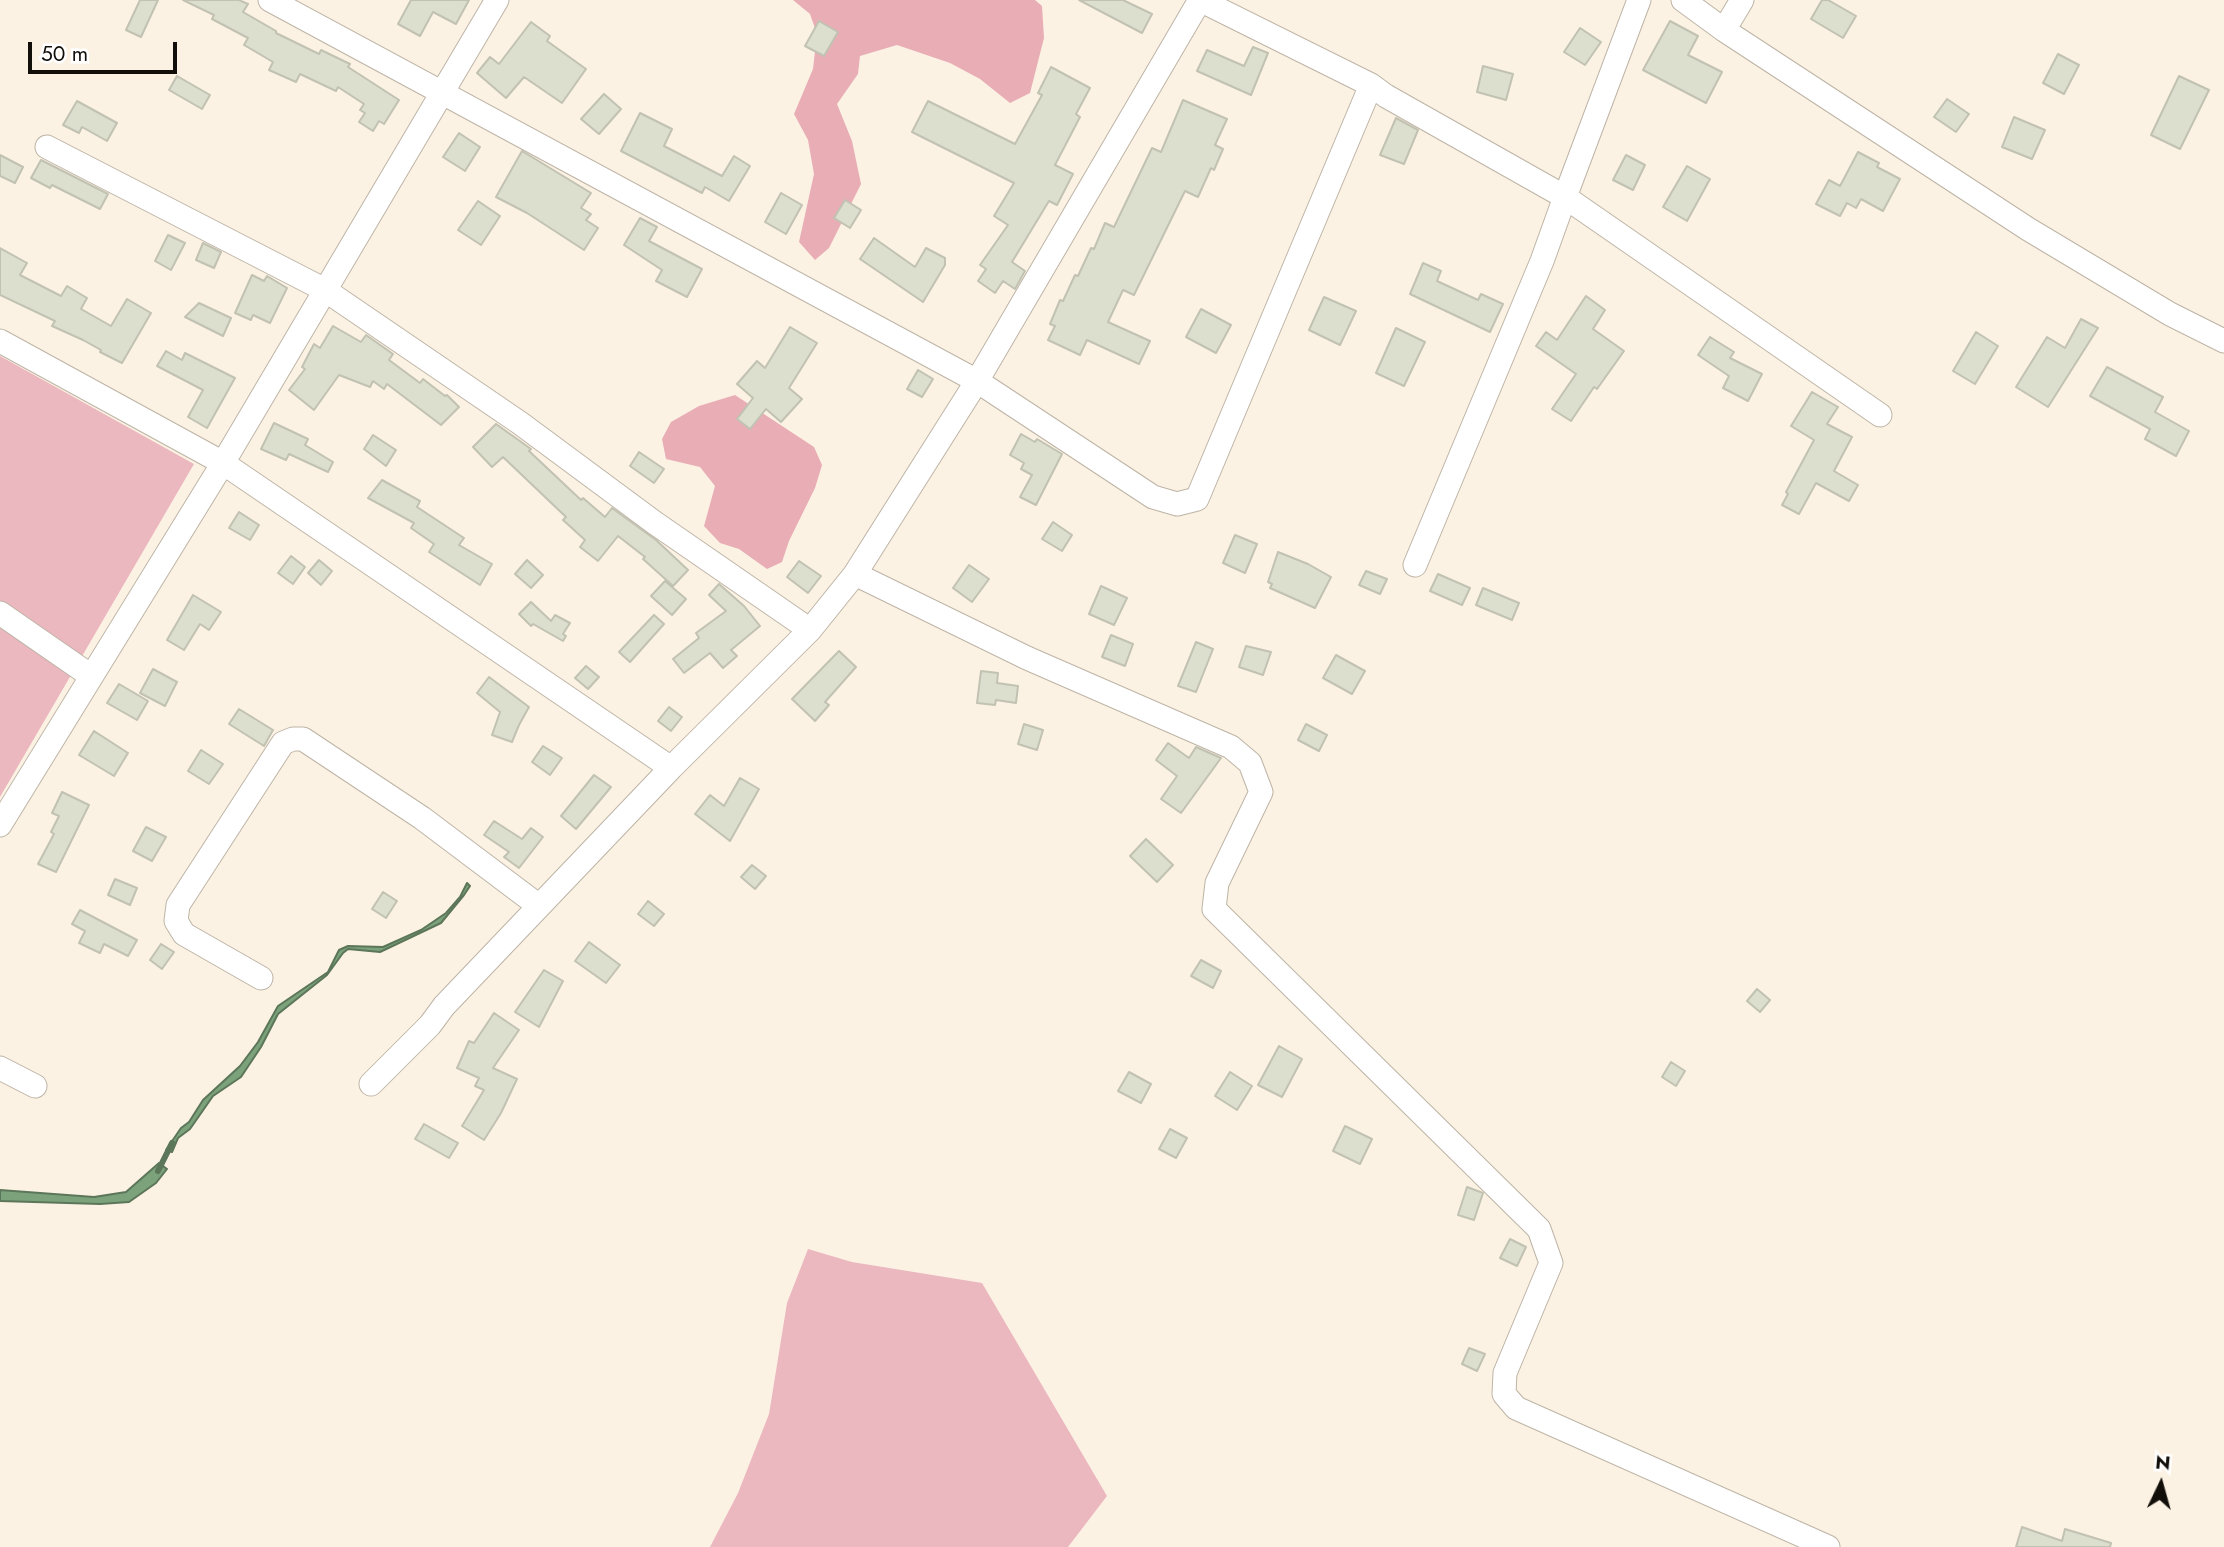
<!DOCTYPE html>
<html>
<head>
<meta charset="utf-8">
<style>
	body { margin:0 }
	#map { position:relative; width:2224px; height:1547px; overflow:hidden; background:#fcf2e4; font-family:Jost,sans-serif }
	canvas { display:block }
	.north { position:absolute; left:2126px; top:1449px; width:70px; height:70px; -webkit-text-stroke:5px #fff; paint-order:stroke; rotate:5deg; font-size:19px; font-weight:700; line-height:28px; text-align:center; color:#120f0a }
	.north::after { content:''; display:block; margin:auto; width:24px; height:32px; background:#120f0a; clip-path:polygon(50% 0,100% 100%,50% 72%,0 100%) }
	.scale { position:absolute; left:28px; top:42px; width:149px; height:32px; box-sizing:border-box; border:4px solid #120f0a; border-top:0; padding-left:9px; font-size:21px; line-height:24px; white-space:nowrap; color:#120f0a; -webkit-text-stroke:5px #fff; paint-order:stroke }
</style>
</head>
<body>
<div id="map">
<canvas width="2224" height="1547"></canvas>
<div class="north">N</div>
<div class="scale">50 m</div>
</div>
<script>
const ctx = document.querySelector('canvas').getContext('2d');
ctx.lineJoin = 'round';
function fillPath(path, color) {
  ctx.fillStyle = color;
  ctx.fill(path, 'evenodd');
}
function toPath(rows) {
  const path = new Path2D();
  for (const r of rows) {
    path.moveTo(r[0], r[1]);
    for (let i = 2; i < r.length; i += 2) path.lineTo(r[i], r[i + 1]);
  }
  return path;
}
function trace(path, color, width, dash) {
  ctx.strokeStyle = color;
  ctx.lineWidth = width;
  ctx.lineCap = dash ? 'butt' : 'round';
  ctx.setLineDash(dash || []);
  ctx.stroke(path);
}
const green = toPath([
	[0,356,194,464,0,797],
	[808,1249,852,1262,982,1283,1107,1496,1068,1547,710,1547,738,1493,769,1414,787,1303]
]);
const forest = toPath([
	[793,0,1035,0,1042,6,1044,38,1030,93,1010,103,980,79,950,63,897,45,860,56,858,74,837,104,852,141,861,184,829,248,815,260,799,242,814,174,808,140,794,114,813,69,817,34,810,14],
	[735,395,814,447,822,465,815,488,789,541,782,562,767,569,739,549,720,543,704,526,715,486,700,467,666,459,662,439,671,422,699,406]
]);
const water = toPath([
	[467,883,470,886,464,895,441,923,380,952,348,949,343,953,327,975,278,1014,261,1047,241,1077,213,1096,190,1129,178,1138,172,1152,166,1150,181,1128,189,1122,203,1100,240,1066,258,1042,278,1006,328,972,339,950,348,946,383,947,421,930,446,913,460,897,467,883],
	[159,1163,167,1169,156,1183,129,1202,100,1204,0,1201,0,1190,94,1197,126,1192,159,1163]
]);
const stream = toPath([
	[158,1171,172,1143]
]);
const building = toPath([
	[140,0,158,0,141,37,126,30,140,0],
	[183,0,239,0,248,4,243,12,276,31,276,33,319,54,321,50,350,64,348,67,399,100,384,124,379,121,373,131,359,122,365,113,360,110,364,104,338,87,336,91,300,74,296,82,269,70,273,62,244,45,248,38,212,19,214,15,183,0],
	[411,0,469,0,456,24,433,12,420,36,398,24,411,0],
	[1079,0,1123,0,1152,14,1142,33,1079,0],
	[1822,0,1828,0,1856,16,1843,38,1811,19,1822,0],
	[819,21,838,32,824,56,805,46,819,21],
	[1670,21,1698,36,1688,55,1722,72,1706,103,1643,70,1670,21],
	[531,22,550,36,547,41,586,69,562,103,524,77,506,98,477,73,490,57,499,64,531,22],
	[1580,28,1601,42,1585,65,1564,52,1580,28],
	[1253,47,1268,53,1251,95,1197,71,1207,50,1244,66,1253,47],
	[2058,54,2079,65,2064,94,2043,83,2058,54],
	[1483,66,1513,74,1506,100,1477,92,1483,66],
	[1051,67,1090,88,1076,114,1080,117,1055,165,1073,174,1057,205,1049,201,1012,262,1025,271,1015,289,1003,281,995,293,978,281,986,269,980,265,1008,225,994,216,1014,183,912,132,928,101,1015,144,1042,95,1038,93,1051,67],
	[177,76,210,95,202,109,169,90,177,76],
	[2179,76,2209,90,2180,149,2151,135,2179,76],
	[604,94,621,109,599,134,581,119,604,94],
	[1947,99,1969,114,1956,132,1934,117,1947,99],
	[1183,100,1227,119,1215,145,1223,149,1214,170,1211,168,1198,197,1185,191,1134,295,1123,290,1108,322,1150,341,1139,364,1087,340,1080,355,1048,340,1055,326,1050,324,1060,300,1063,301,1075,275,1078,276,1091,248,1094,249,1105,223,1114,227,1152,148,1161,152,1183,100],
	[77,101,117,123,107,141,82,127,79,133,63,125,77,101],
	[640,113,672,129,664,146,722,176,734,156,750,166,729,201,705,187,702,193,621,151,640,113],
	[2014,117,2045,130,2032,159,2002,147,2014,117],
	[1396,118,1418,130,1404,164,1380,155,1396,118],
	[459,133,480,147,465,171,443,157,459,133],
	[522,151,591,193,581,208,591,214,586,220,598,228,584,250,527,213,496,197,522,151],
	[1858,152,1879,163,1877,167,1900,179,1883,211,1861,199,1856,208,1847,203,1840,216,1816,204,1829,180,1840,186,1858,152],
	[0,155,23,167,15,183,0,176,0,155],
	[1626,155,1645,165,1633,190,1613,180,1626,155],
	[41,160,108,194,100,209,52,185,50,188,31,178,41,160],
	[1687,166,1710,179,1687,221,1663,207,1687,166],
	[781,193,802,205,786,234,765,222,781,193],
	[845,200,861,210,850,228,834,218,845,200],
	[478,201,500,216,481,245,458,230,478,201],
	[640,218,657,227,649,241,702,269,687,297,656,281,662,270,624,245,640,218],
	[168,235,185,243,171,270,155,261,168,235],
	[874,238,915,267,926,248,945,258,945,265,923,302,860,259,874,238],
	[203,243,221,252,214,268,196,260,203,243],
	[0,248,27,263,20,275,61,296,67,286,87,298,81,309,111,326,127,299,151,313,122,363,100,352,101,350,83,340,52,326,55,321,0,295,0,248],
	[1423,263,1441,271,1437,281,1478,300,1481,294,1503,304,1490,332,1410,294,1423,263],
	[252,275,264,281,267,276,287,288,270,323,253,315,251,320,235,313,252,275],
	[1586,296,1605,310,1593,329,1624,351,1597,389,1594,387,1571,421,1552,409,1576,374,1536,346,1546,332,1557,340,1586,296],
	[1324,297,1356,311,1340,345,1309,330,1324,297],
	[199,303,231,318,223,336,185,317,199,303],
	[1201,309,1231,325,1216,353,1186,337,1201,309],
	[2081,319,2098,328,2048,407,2016,387,2047,337,2065,348,2081,319],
	[333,326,361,342,366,335,393,354,389,360,420,383,423,379,445,396,447,395,459,407,441,425,387,384,384,389,373,381,370,387,339,375,314,410,289,390,305,369,302,367,314,344,320,348,333,326],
	[790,327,817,343,789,388,802,399,781,422,766,409,750,429,737,419,753,398,737,384,757,361,765,368,790,327],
	[1396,328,1425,342,1404,386,1376,373,1396,328],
	[1976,332,1998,346,1975,384,1953,371,1976,332],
	[1710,337,1734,352,1730,358,1762,374,1748,401,1723,388,1729,376,1698,355,1710,337],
	[166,351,182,360,185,353,235,378,207,428,188,417,203,390,157,366,166,351],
	[2107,367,2163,397,2155,412,2189,431,2176,456,2145,439,2150,429,2090,396,2107,367],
	[918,370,933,379,922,397,907,389,918,370],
	[1812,392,1838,407,1827,424,1852,437,1834,471,1858,485,1849,501,1816,483,1799,514,1782,505,1788,494,1786,492,1814,440,1791,426,1812,392],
	[274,423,308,439,305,445,333,462,328,472,289,454,286,460,261,449,274,423],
	[496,424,531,449,529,451,581,500,583,498,605,517,612,508,656,540,688,570,673,586,643,559,645,557,618,536,598,561,580,547,585,540,563,520,566,517,503,457,492,467,473,447,496,424],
	[1021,434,1035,442,1037,439,1062,454,1036,505,1020,497,1032,475,1021,469,1024,463,1010,455,1021,434],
	[373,435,396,450,386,466,364,449,373,435],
	[639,452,664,469,654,483,630,466,639,452],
	[382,480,420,501,417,507,464,538,459,545,492,564,480,585,429,552,434,544,411,528,414,523,368,498,382,480],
	[239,512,259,525,250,540,229,528,239,512],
	[1053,522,1072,535,1062,551,1042,539,1053,522],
	[1235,535,1257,544,1245,573,1223,563,1235,535],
	[1278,552,1308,564,1331,577,1315,608,1270,588,1272,584,1268,582,1278,552],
	[291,556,305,567,293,584,278,573,291,556],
	[319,560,332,571,321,585,308,573,319,560],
	[527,560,543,575,531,588,515,574,527,560],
	[799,561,821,576,808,593,787,577,799,561],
	[969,565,989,579,972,602,953,588,969,565],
	[1366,571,1387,579,1380,594,1359,585,1366,571],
	[1438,574,1470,588,1462,605,1430,591,1438,574],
	[665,581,686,599,672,615,651,596,665,581],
	[719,584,744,606,760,626,731,650,737,656,723,668,710,653,684,673,673,659,699,638,696,633,726,611,709,595,719,584],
	[1101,586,1127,598,1114,625,1089,614,1101,586],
	[1483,588,1519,603,1512,620,1476,605,1483,588],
	[193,595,221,612,209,630,200,624,184,650,167,640,193,595],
	[531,602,551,621,555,615,570,623,563,634,566,636,563,641,533,624,531,626,519,614,531,602],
	[654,615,664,624,630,662,619,652,654,615],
	[1111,635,1133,644,1125,666,1102,657,1111,635],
	[1196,642,1213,649,1196,692,1178,686,1196,642],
	[1246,646,1271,652,1263,675,1239,667,1246,646],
	[839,651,856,667,825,702,829,705,815,721,792,699,839,651],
	[1336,655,1365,671,1352,694,1323,678,1336,655],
	[586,666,599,677,588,689,575,678,586,666],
	[153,669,177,682,165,706,140,693,153,669],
	[981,671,998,673,997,683,1018,686,1016,703,996,700,995,705,977,703,981,671],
	[489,677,529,707,519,725,512,742,492,735,500,712,477,693,489,677],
	[119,684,148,701,137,720,107,703,119,684],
	[669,707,682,717,671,731,658,721,669,707],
	[239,709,273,730,264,746,229,724,239,709],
	[1024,724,1043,730,1037,750,1018,744,1024,724],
	[1306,724,1327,735,1319,751,1298,740,1306,724],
	[94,731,128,753,114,776,79,755,94,731],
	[1168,743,1189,758,1196,747,1221,758,1181,813,1161,799,1177,776,1156,760,1168,743],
	[543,746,562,758,550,775,532,762,543,746],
	[201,750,223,764,209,784,188,771,201,750],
	[594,775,611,787,576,829,561,816,594,775],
	[740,778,759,789,730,841,695,814,710,795,724,806,740,778],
	[62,792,89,805,56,872,38,864,54,834,51,832,59,816,52,813,62,792],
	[494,821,522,839,531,828,543,837,519,868,504,857,509,852,484,835,494,821],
	[146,827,166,837,152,861,133,851,146,827],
	[1146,839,1173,865,1157,882,1130,856,1146,839],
	[752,865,766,876,755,889,741,877,752,865],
	[115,879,137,888,130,905,108,895,115,879],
	[383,892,397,901,386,918,372,909,383,892],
	[648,901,664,914,654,926,638,914,648,901],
	[80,910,137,940,128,956,104,944,100,953,79,943,85,931,72,924,80,910],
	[589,942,620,965,606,983,575,961,589,942],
	[161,944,174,952,162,969,150,960,161,944],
	[1201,960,1221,971,1213,988,1191,976,1201,960],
	[544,970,563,981,539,1027,515,1012,544,970],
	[1757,989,1770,1000,1760,1012,1747,1001,1757,989],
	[494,1013,519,1030,493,1068,517,1079,501,1113,484,1140,462,1126,484,1090,475,1086,479,1078,457,1068,469,1041,474,1043,494,1013],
	[1279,1046,1302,1059,1282,1097,1258,1085,1279,1046],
	[1671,1062,1685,1071,1676,1086,1662,1077,1671,1062],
	[1129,1072,1151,1084,1141,1103,1118,1091,1129,1072],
	[1230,1072,1252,1086,1237,1110,1215,1096,1230,1072],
	[424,1124,458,1143,449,1158,415,1139,424,1124],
	[1345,1126,1372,1139,1360,1164,1333,1151,1345,1126],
	[1170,1129,1187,1138,1176,1158,1159,1149,1170,1129],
	[1467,1187,1483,1193,1474,1220,1458,1215,1467,1187],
	[1510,1239,1526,1247,1517,1266,1500,1258,1510,1239],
	[1469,1348,1485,1354,1477,1371,1462,1364,1469,1348],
	[2022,1527,2062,1541,2065,1529,2111,1543,2110,1547,2016,1547,2022,1527]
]);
const minor = toPath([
	[270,0,977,381,1153,497,1177,504,1197,499,1371,85],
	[1200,0,1371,85,1386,96,1565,197,1639,0],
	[1683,0,1724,30,2028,229,2170,314,2224,341],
	[1724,30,1742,0],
	[47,147,325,290,520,423,655,523,810,630],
	[0,341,223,463,671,768],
	[1415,565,1542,261,1565,197,1880,415],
	[855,574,1027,658,1231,747,1250,763,1261,792,1217,883,1214,909,1539,1229,1551,1263,1505,1373,1504,1394,1516,1408,1828,1547],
	[0,613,91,676],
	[0,825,223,463,497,0],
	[261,978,184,934,176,921,178,905,283,743,293,739,303,739,422,818,539,906],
	[0,1068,35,1086],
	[371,1084,430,1025,444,1006,671,768,810,630,855,574,977,381,1200,0]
]);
fillPath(green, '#ecb8c0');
fillPath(forest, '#e8adb5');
fillPath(water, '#7ba27b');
trace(water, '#5c7659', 2);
trace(stream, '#5c7659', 6);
fillPath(building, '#dcdece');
trace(building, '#c1c2b2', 2);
trace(minor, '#bdb4a6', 25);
trace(minor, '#fff', 23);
</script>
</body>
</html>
